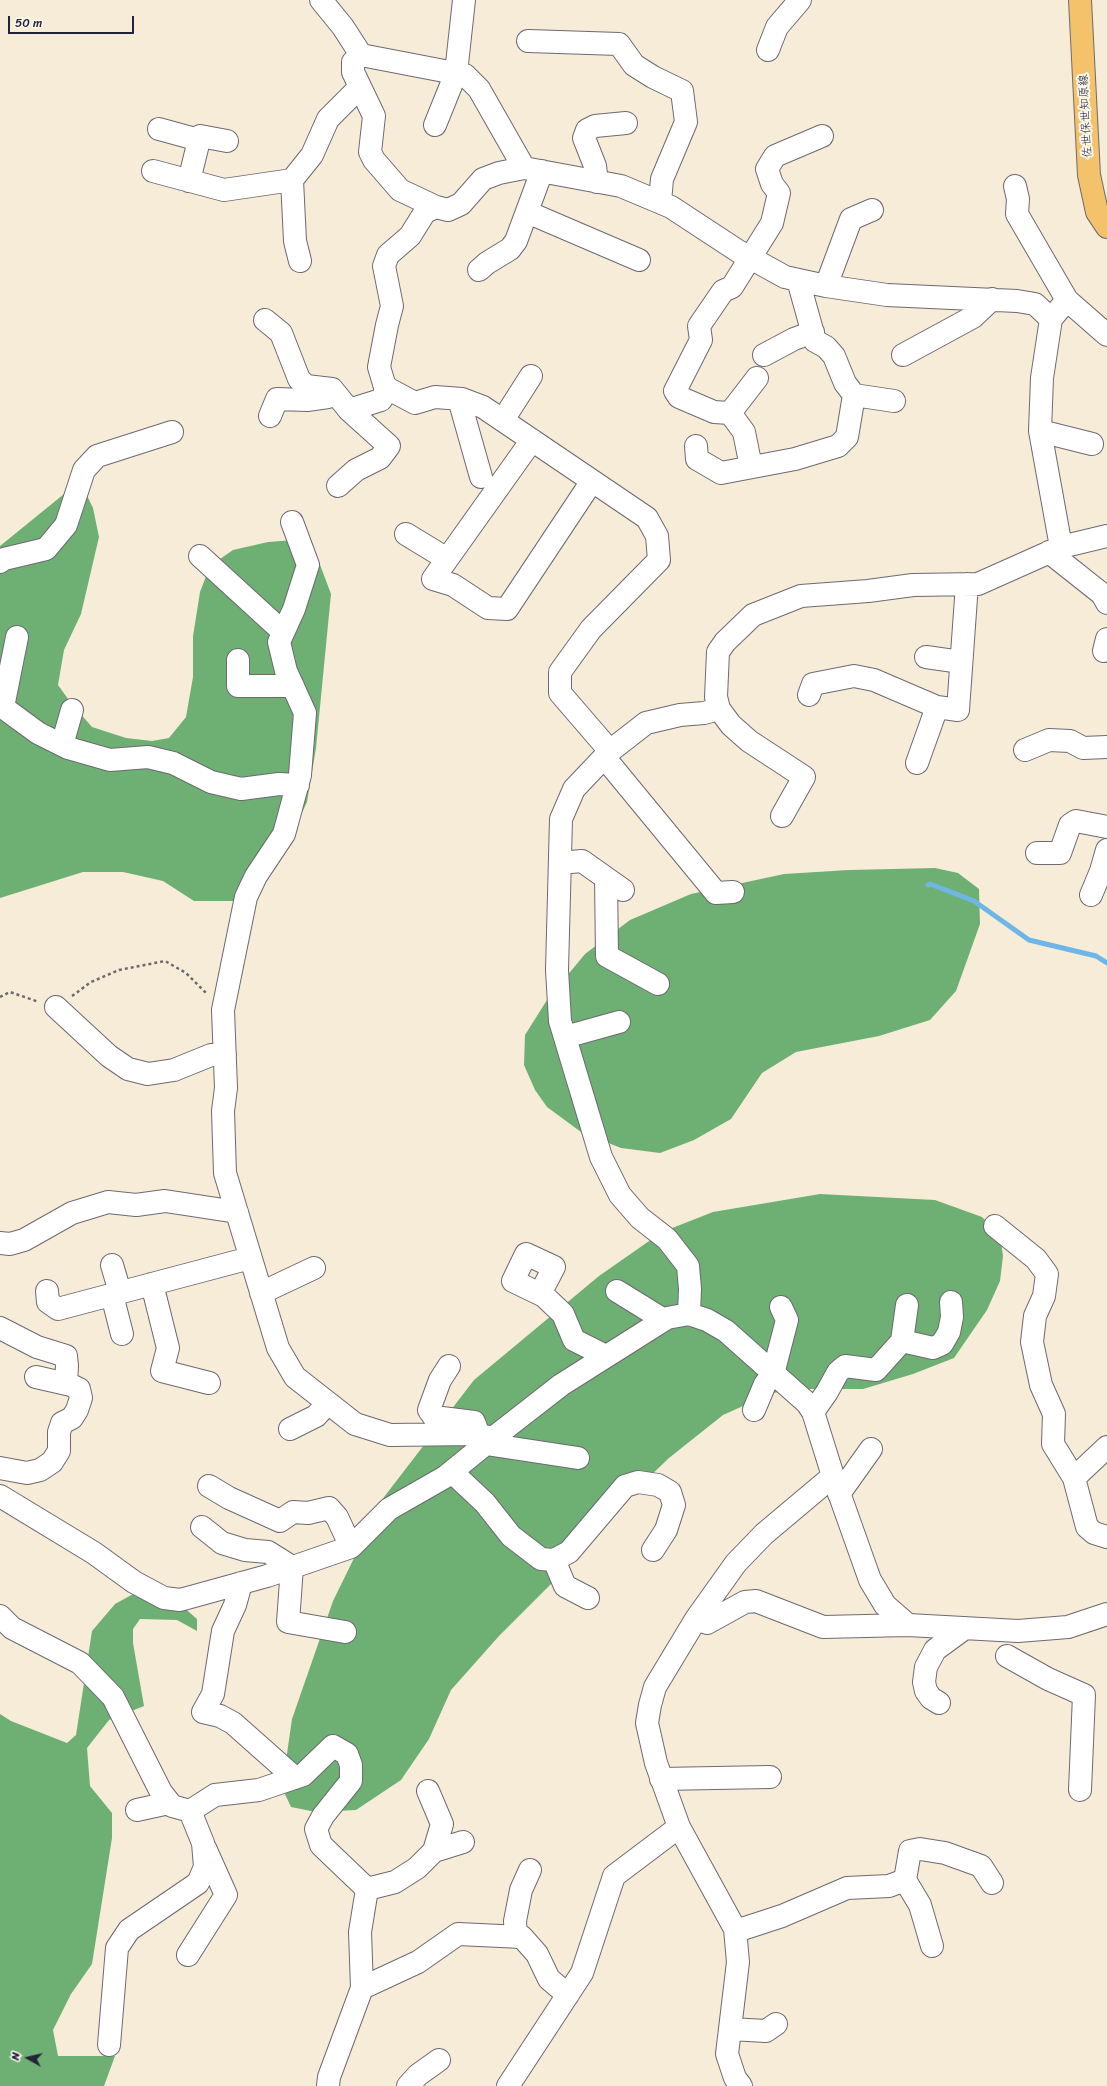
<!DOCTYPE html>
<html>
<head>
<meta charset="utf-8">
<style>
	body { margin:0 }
	#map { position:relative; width:1107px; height:2086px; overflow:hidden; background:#f7ecd7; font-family:Sriracha,sans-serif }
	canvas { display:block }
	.north { position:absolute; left:8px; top:2038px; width:40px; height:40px; -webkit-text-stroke:3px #fbf7ec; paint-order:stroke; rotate:278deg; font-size:11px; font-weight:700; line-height:16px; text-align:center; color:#22223b }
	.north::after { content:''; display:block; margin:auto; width:14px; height:18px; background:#22223b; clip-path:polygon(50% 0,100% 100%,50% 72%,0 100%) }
	.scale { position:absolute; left:8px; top:16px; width:126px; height:18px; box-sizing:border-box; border:2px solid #22223b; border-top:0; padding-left:5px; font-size:12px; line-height:14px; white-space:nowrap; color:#22223b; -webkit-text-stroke:3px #fbf7ec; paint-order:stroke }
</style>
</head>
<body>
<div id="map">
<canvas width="1107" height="2086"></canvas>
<div class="north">N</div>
<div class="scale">50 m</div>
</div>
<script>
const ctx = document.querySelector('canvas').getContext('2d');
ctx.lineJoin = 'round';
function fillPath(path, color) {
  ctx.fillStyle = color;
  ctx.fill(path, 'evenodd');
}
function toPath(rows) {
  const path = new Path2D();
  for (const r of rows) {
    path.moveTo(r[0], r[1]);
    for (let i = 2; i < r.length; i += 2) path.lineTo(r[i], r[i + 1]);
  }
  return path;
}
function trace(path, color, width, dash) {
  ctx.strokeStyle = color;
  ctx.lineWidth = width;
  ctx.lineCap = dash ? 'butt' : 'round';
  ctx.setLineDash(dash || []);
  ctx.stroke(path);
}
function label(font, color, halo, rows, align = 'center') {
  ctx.font = font + ' Sriracha,"Klee One",sans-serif';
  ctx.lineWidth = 4;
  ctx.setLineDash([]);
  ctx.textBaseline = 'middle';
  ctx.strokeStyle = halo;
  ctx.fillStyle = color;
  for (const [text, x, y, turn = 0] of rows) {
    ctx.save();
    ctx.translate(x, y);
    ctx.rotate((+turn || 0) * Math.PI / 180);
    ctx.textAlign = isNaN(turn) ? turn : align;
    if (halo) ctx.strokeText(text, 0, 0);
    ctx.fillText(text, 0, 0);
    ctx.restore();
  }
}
const forest = toPath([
	[80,481,93,508,99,537,81,614,64,650,58,685,71,703,92,727,126,738,152,741,169,738,186,717,193,677,193,636,200,592,210,566,233,550,268,542,294,540,316,554,331,594,316,748,307,802,286,847,237,901,194,901,163,881,123,872,83,872,0,898,0,546],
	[935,868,958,873,979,889,980,924,956,991,930,1020,879,1036,796,1052,762,1073,731,1119,694,1140,660,1153,621,1148,581,1132,547,1107,535,1090,524,1065,525,1035,547,1000,585,954,630,920,691,894,784,874,849,870],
	[820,1194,935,1200,982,1217,1000,1235,1003,1256,1000,1281,987,1310,954,1358,913,1374,863,1389,805,1389,772,1393,723,1415,669,1458,620,1505,564,1571,499,1636,451,1690,429,1739,401,1780,356,1810,316,1812,291,1807,282,1788,292,1719,333,1601,384,1497,474,1380,599,1276,662,1232,713,1212],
	[135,1593,181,1605,197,1619,197,1631,177,1620,140,1619,133,1629,133,1643,144,1706,109,1720,87,1748,90,1786,112,1813,112,1838,92,1964,71,1994,53,2030,58,2056,115,2056,104,2086,0,2086,0,1714,11,1721,67,1743,76,1735,92,1631,115,1604]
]);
const stream = toPath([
	[928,885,930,884,974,901,1029,940,1096,956,1107,963]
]);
const path = toPath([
	[72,996,91,982,119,970,165,961,186,973,207,994],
	[0,997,10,992,39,1002]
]);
const minor = toPath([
	[321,0,343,27,361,55,465,75,479,89,524,168,621,186,671,207,738,251,785,277,826,286,887,295,1017,301,1035,304,1051,319,1042,378,1040,431,1061,547],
	[528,41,619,44,634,65,653,77,682,91,686,122,662,179,660,202],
	[768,50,777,27,800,0],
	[361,55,353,62,353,72,374,116,370,152,374,160,400,190,436,207,448,210,461,204,483,179,499,173,524,168],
	[435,125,456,73,464,0],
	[159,129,199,140],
	[153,171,224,190,292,180],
	[189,181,200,136,227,141],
	[597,182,595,166,584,138,587,130,595,126,626,123],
	[1015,186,1018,199,1017,214,1067,300,1051,319],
	[436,207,425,212,410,236,388,255,384,266,392,306,387,325,379,367,385,387,415,403,435,397,462,399,483,407,647,518,657,536,659,560,591,629,560,672,560,693,610,751],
	[527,212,639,260],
	[300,261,295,241,292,180,312,155,328,119,360,87],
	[479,270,487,263,510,249,516,241,542,171],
	[798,280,815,341,826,347,834,356,845,383,854,395,894,401],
	[826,286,851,219,872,210],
	[1067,300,1107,335],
	[265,320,281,333,299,379,306,386,332,389,349,410],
	[764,355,794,339,813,332],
	[903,355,973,317,992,299],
	[459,399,481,477],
	[730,413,714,412,679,397,675,391,701,340,699,326,723,291,732,287,772,223,779,193,772,184,767,169,775,156,822,136],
	[270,416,277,399,307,400,328,397],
	[503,420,531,376],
	[1040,431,1092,444],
	[532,440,433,579,453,585,488,608,507,609,592,481],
	[696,446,697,459,721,473,795,459,838,446,847,437,854,395],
	[751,467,744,432,730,413,757,378],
	[338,486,356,470,380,458,389,446,349,410,381,400,388,388],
	[292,522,308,565,294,609,279,642,286,671,305,713,300,775,284,834,256,876,246,897,223,1010,226,1088,223,1111,225,1173,278,1348,295,1377,355,1424,390,1435,475,1434,493,1438],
	[406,534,447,559],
	[1049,552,1102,594,1107,603],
	[200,556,283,632],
	[0,562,4,559,46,549,66,525,84,470,97,456,172,432],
	[1104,651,1107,639],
	[926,657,961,662],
	[238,660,238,686,293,686],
	[809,695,813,684,854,676,874,680,937,707,958,710,967,584],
	[0,705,38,733,68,748,110,760,148,757,173,763,211,782,241,789,279,784,298,785],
	[3,707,17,637],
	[719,709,731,725,749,741,804,777,782,816],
	[62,745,72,710],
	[1025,750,1049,740,1070,741,1083,748,1107,747],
	[604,757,716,893,733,892],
	[917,763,937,707],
	[1037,853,1060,853,1070,825,1076,821,1107,827],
	[560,863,582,861,623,890],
	[606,878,607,956,658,984],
	[1091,895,1101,871,1107,850],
	[56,1007,109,1056,128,1069,148,1074,174,1070,211,1055,225,1055],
	[565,1037,619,1022],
	[995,1226,1036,1259,1047,1274,1044,1296,1035,1316,1032,1342,1041,1385,1054,1414,1053,1444,1074,1478,1087,1527,1094,1533,1107,1537],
	[0,1243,10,1244,24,1240,72,1213,108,1202,136,1205,165,1201,237,1212],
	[112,1265,120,1292],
	[152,1284,168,1348,162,1371,209,1383],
	[47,1291,48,1302,58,1309,250,1258],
	[617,1291,664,1320],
	[261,1293,314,1268],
	[540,1294,554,1267,526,1254,513,1281,544,1296,563,1314,574,1340,606,1356],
	[112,1295,122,1334],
	[689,1314,690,1289,688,1266,667,1239,640,1218,620,1195,601,1157,560,1021,557,970,561,819,574,789,610,751,646,723,680,715,704,713,719,709,716,697,718,652,725,642,753,615,801,596,868,591,913,585,978,584,1061,547,1107,536],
	[0,1328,37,1347,66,1356,67,1366,66,1383],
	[902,1341,933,1348,942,1344,949,1332,952,1317,951,1302],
	[449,1366,440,1380,429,1410,434,1417,474,1422,476,1427],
	[754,1410,765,1384,773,1374,787,1320,781,1307],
	[813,1412,827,1392,838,1372,845,1366,876,1370,902,1341,907,1305],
	[290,1429,316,1416,328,1403],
	[486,1444,578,1458],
	[0,1468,27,1473,40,1470,52,1462,59,1451,59,1432,62,1423,72,1418,77,1410,81,1398,79,1389,71,1385,36,1377],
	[452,1472,485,1503,511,1536,541,1559,554,1560,569,1552,625,1486,638,1482,658,1485,670,1492,674,1505,666,1530,653,1550],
	[1074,1478,1107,1447],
	[209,1486,229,1498,280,1521,293,1512,308,1513,329,1508,337,1517,351,1547],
	[839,1494,871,1449],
	[0,1496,94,1553,134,1582,164,1598,180,1600,267,1576,351,1547,389,1509,445,1477,493,1438,561,1385,667,1318,689,1314,707,1320,726,1331,807,1403,813,1412,833,1476,870,1580,885,1605,908,1625],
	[202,1527,222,1543,245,1550,268,1552,292,1567,288,1622,345,1632],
	[554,1560,565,1586,588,1598],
	[241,1583,235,1605,223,1631,213,1694,203,1712,220,1716,233,1723,295,1778],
	[0,1616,12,1628,80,1663,113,1697,161,1792,172,1806,190,1811,215,1795,259,1790,303,1775,333,1746,347,1754,351,1765,351,1781,323,1816,316,1829,321,1845,367,1889],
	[696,1619,707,1623,745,1602,756,1601,823,1627,908,1625,1018,1631,1068,1627,1107,1614],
	[1007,1656,1048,1679,1084,1695,1080,1790],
	[939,1703,931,1698,926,1691,924,1682,926,1667,935,1650,965,1628],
	[661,1779,770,1777],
	[428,1791,442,1824,434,1851,417,1868,395,1882,367,1889,360,1932,362,1988,418,1962,458,1934,522,1937,537,1954,549,1979,568,1995],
	[137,1810,169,1803],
	[434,1851,463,1842],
	[905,1880,920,1905,932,1946],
	[736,1931,782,1916,847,1888,889,1886,905,1880,910,1851,920,1849,945,1853,981,1866,992,1883],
	[516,1937,515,1921,521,1890,530,1870],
	[188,1955,226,1895,205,1848],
	[730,2029,766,2031,776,2024],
	[109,2045,117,1948,129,1930,198,1883,205,1867,203,1843,190,1811],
	[328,2086,329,2077,362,1988],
	[408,2086,418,2075,439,2060],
	[508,2086,582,1973,614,1876,679,1827],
	[741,2086,735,2078,727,2054,738,1962,735,1929,679,1827,656,1763,647,1723,650,1705,655,1687,696,1619,736,1563,764,1534,833,1476]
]);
const major = toPath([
	[1080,0,1089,175,1097,212,1107,227]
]);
const streetNames = [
	["佐世保世知原線",1086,116,-93]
];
fillPath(forest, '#6eb073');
trace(stream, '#6eb6e6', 5);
trace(minor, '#6d6972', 24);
trace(major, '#6d6972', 24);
trace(path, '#6d6972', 2.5, [3, 3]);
trace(minor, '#fff', 22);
trace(major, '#f3c26a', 22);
label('12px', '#22223b', '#fbf7ec', streetNames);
</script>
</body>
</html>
